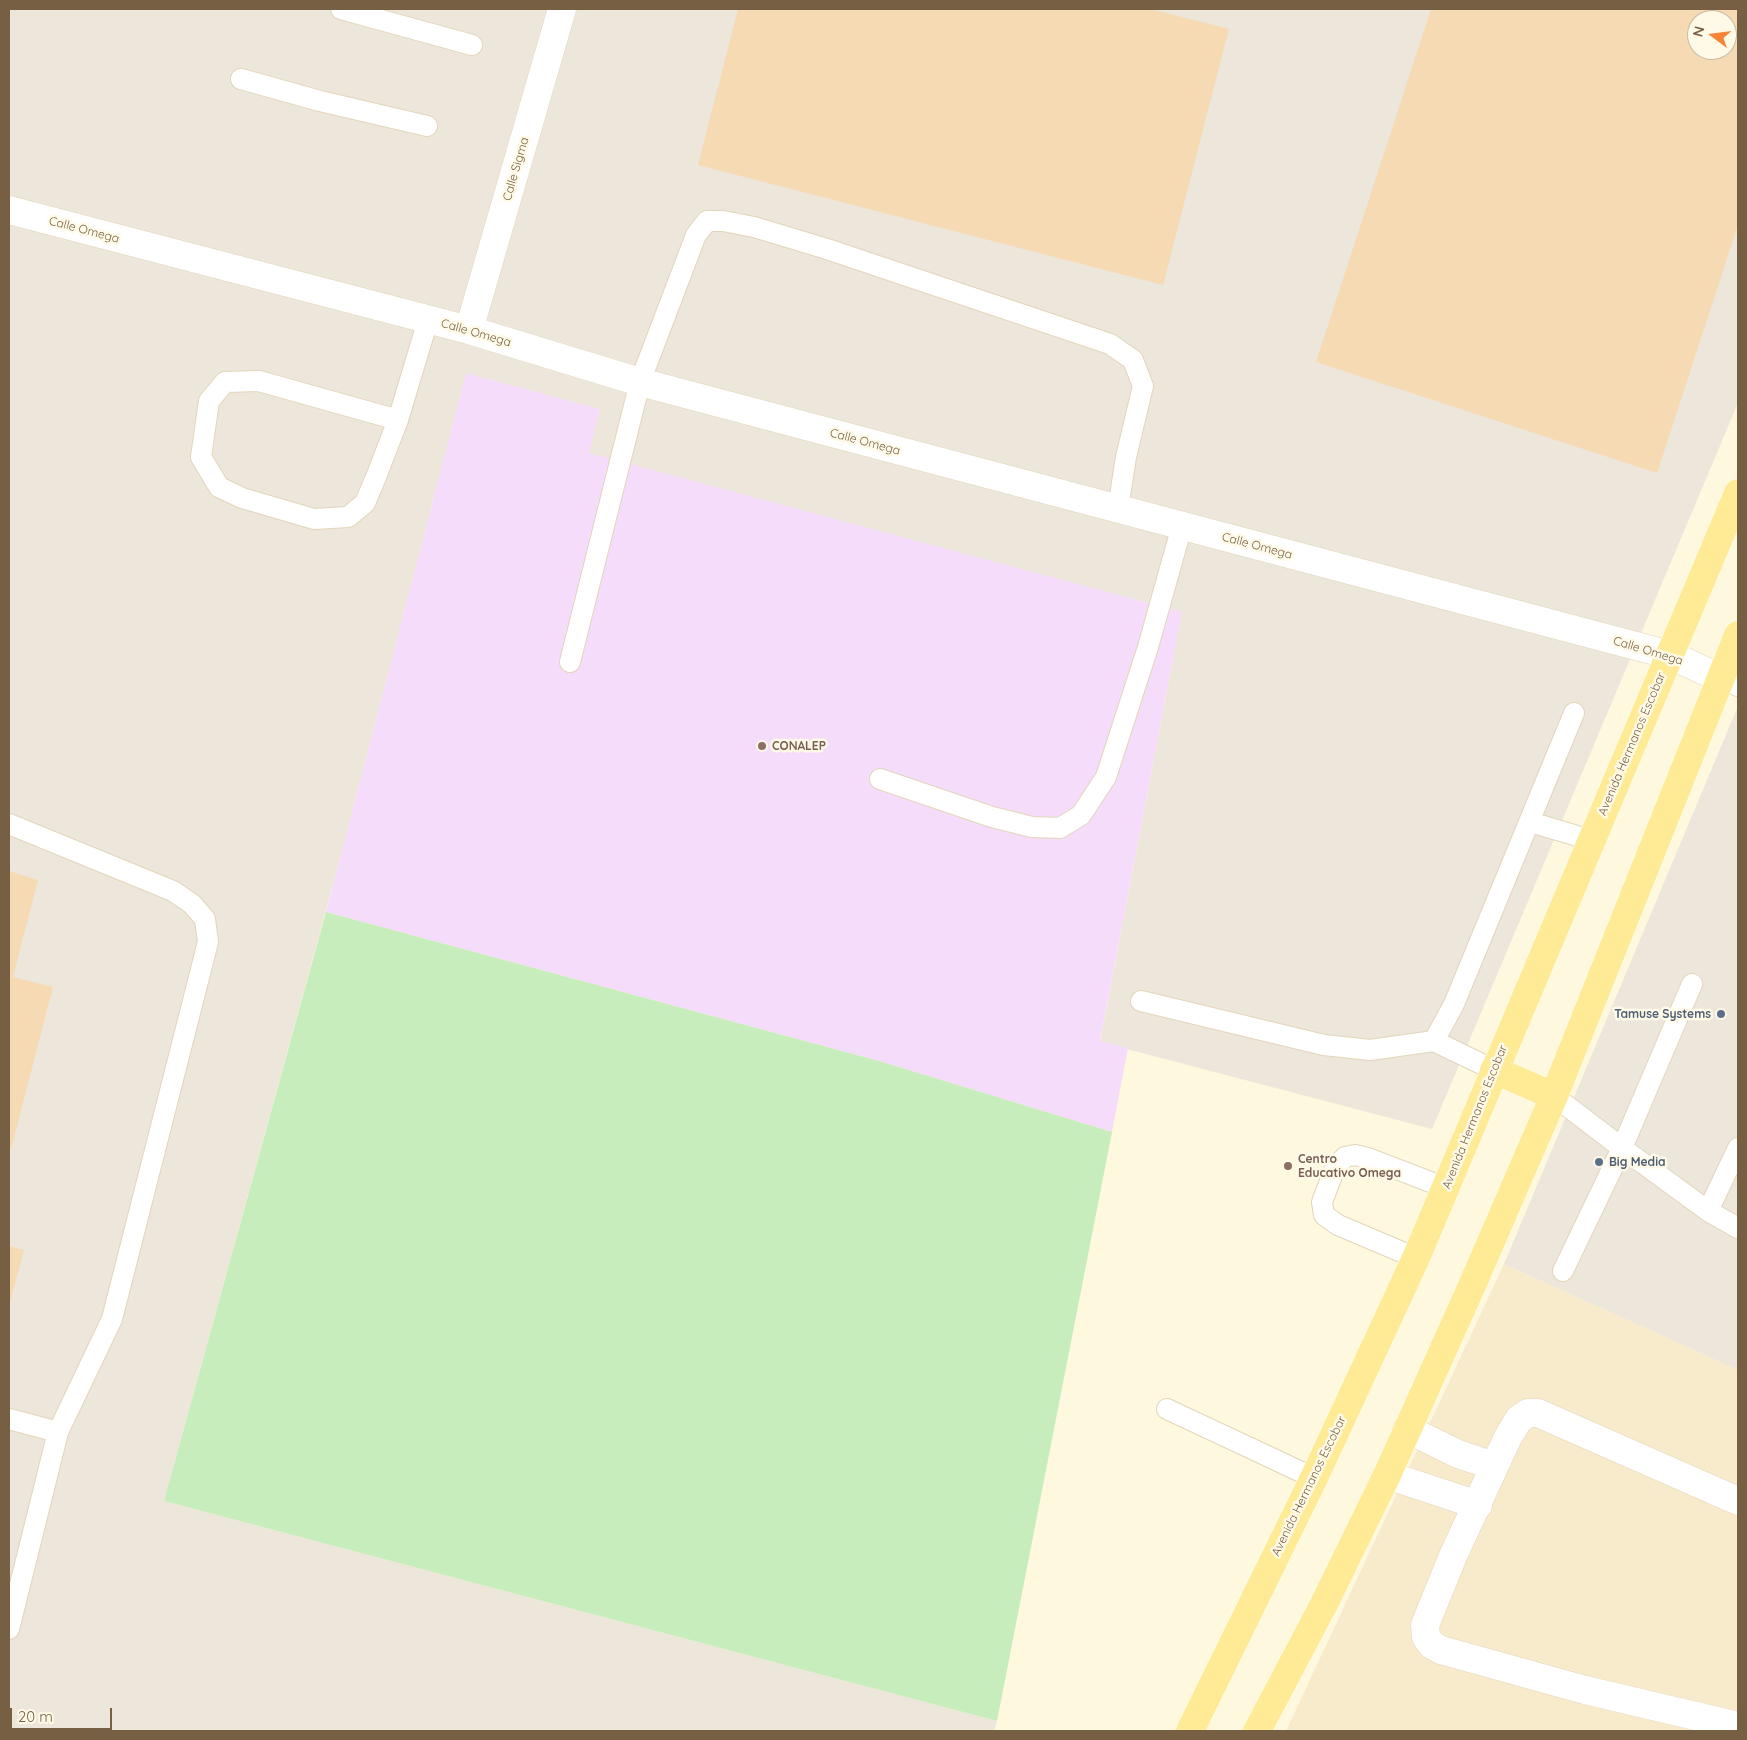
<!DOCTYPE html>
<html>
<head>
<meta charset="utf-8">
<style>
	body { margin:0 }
	#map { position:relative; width:1747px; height:1740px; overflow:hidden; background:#fef8df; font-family:Quicksand,sans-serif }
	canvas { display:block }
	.frame { position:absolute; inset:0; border:10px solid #775f44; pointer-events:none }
	.north { position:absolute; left:1687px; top:10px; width:50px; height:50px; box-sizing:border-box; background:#fffae7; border:1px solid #c9bca6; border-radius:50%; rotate:285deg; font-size:14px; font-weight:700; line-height:20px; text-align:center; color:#775f44 }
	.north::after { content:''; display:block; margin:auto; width:18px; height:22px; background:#f58437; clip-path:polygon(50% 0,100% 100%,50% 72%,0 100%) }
	.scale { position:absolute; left:10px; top:1708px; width:102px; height:22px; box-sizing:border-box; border:2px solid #775f44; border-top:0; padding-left:6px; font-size:15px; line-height:18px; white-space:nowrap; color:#775f44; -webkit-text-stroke:4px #fffae7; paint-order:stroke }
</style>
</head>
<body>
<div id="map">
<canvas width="1747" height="1740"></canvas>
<div class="frame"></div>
<div class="north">N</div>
<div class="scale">20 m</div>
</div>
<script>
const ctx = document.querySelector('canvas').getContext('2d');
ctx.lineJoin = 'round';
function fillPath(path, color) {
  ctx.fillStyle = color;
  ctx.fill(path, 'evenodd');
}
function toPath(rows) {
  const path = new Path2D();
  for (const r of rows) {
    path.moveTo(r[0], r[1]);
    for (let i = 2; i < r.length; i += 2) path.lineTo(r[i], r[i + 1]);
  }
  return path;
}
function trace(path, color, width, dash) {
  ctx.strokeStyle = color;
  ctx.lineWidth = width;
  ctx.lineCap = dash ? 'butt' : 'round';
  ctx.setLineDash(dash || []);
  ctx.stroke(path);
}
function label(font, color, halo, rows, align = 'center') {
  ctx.font = font + ' Quicksand,sans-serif';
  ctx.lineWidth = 5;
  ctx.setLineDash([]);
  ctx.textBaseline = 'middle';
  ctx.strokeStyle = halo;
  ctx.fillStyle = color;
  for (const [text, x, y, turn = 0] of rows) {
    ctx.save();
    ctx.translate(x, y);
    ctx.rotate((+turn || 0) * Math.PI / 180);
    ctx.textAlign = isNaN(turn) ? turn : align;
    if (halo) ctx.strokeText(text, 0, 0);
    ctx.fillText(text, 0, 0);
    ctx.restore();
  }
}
const residential = toPath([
	[1504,1264,1738,1370,1738,1731,1286,1731]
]);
const industrial = toPath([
	[9,9,1738,9,1738,403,1432,1129,1100,1042,1182,612,588,453,600,409,466,373,334,881,164,1501,997,1721,994,1731,9,1731],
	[1697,20,1727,20,1727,50,1697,50],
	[1738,706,1738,1370,1504,1264]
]);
const education = toPath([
	[466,373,600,409,589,453,1182,612,1100,1041,1128,1048,1112,1132,879,1061,326,912]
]);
const green = toPath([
	[326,912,879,1061,1112,1132,997,1721,164,1501]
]);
const building = toPath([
	[738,9,1151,9,1229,29,1163,285,698,165],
	[1431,9,1738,9,1738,225,1657,473,1316,362],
	[1697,20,1727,20,1727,50,1697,50],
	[9,871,38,880,13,977,53,987,11,1149,9,1149],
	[9,1246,24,1250,9,1306]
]);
const service = toPath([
	[341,9,472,45],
	[241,79,320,101,427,126],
	[398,420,259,381,225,382,209,401,201,457,219,487,242,498,314,519,348,517,365,503,376,477,398,420,428,320],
	[570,662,640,382,696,235,707,221,723,221,754,227,827,249,1110,344,1133,360,1143,386,1126,457,1118,509],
	[1720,678,1738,686],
	[880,779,992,817,1032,827,1060,828,1081,815,1106,777,1148,647,1182,526],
	[1530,822,1591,840],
	[9,824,173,891,192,904,205,919,208,942,112,1319,58,1432,9,1419],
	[1141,1001,1324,1045,1370,1050,1434,1041],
	[1494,1070,1434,1041,1454,1004,1574,713],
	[1554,1096,1622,1148,1708,1211,1738,1228],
	[1708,1211,1738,1148],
	[1416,1258,1338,1225,1324,1215,1322,1202,1335,1168,1345,1157,1355,1155,1368,1158,1446,1188],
	[1563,1271,1622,1148,1692,984],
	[1167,1409,1314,1478],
	[9,1629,58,1432]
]);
const minor = toPath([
	[9,210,469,330,640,382,1670,655,1720,678],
	[469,330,562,9],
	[1407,1429,1458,1454,1494,1466],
	[1387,1475,1478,1505],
	[1738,1501,1538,1413,1528,1413,1519,1419,1508,1437,1453,1556,1425,1625,1426,1637,1432,1645,1441,1650,1585,1690,1738,1726]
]);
const primary = toPath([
	[1494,1070,1554,1096],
	[1190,1731,1314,1478,1416,1258,1738,493],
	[1257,1731,1324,1604,1387,1475,1474,1281,1554,1096,1738,635]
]);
const markers = [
	[762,746,5,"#8d6e63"],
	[1721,1014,5,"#5c6f8a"],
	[1599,1162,5,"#5c6f8a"],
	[1288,1166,5,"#8d6e63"]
];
const streetNames = [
	["Calle Sigma",516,169,-74],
	["Calle Omega",84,230,15],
	["Calle Omega",476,333,16],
	["Calle Omega",865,442,15],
	["Calle Omega",1257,546,15],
	["Calle Omega",1648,651,17],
	["Avenida Hermanos Escobar",1632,744,-67],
	["Avenida Hermanos Escobar",1475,1117,-68],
	["Avenida Hermanos Escobar",1309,1486,-64]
];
const educationNames = [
	["CONALEP",772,746],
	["Centro",1298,1159],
	["Educativo Omega",1298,1173]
];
const serviceNames = [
	["Tamuse Systems",1711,1014],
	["Big Media",1609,1162,"left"]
];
fillPath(residential, '#f7ebcc');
fillPath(industrial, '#ece6db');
fillPath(education, '#f5dcfa');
fillPath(green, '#c7edbc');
fillPath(building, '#f6dab4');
trace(service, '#e3d5ba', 22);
trace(minor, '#e3d5ba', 29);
trace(primary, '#fff', 29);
trace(service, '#fff', 20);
trace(minor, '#fff', 28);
trace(primary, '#ffeb95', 28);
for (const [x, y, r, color] of markers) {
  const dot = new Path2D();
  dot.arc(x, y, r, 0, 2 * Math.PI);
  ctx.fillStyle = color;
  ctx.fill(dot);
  trace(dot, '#fffae7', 2);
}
label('12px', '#775f44', '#fffae7', streetNames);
label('bold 12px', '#785e54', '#fffae7', educationNames, 'left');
label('bold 12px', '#4e5e75', '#fffae7', serviceNames, 'right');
</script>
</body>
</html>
